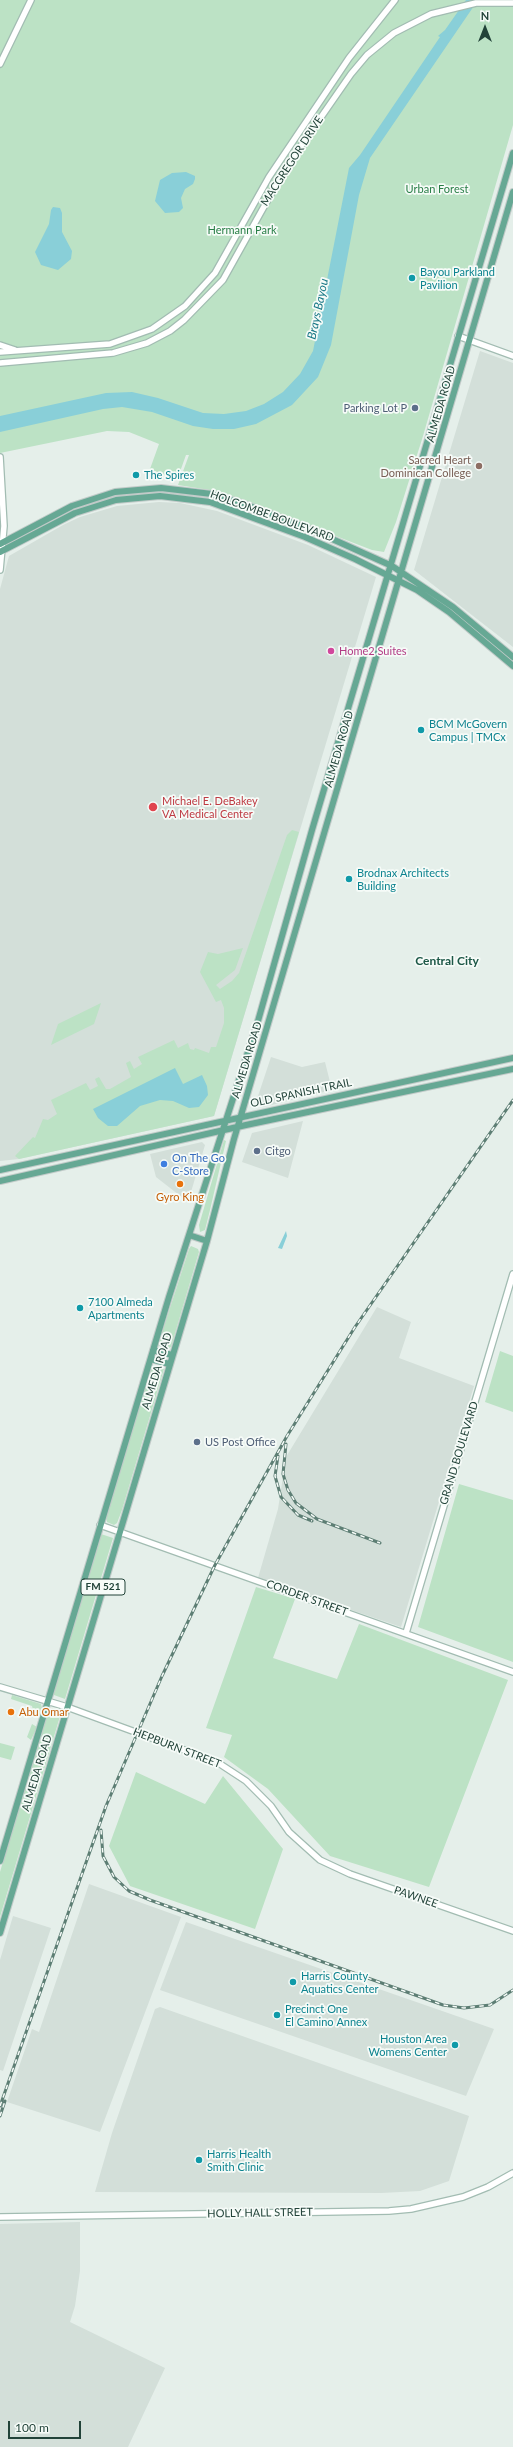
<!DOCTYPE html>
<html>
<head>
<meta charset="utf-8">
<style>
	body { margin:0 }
	#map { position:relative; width:513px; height:2447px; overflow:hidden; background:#e5efea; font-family:Lato,sans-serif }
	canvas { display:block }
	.north { position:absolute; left:465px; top:8px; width:40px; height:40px; -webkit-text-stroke:3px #f6fbf8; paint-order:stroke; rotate:0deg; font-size:11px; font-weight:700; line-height:16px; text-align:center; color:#224339 }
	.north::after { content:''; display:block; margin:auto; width:14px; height:18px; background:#224339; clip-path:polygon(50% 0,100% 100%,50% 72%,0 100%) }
	.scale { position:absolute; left:8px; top:2421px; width:73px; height:18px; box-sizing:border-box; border:2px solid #224339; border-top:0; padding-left:5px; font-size:12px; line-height:14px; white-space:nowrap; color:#224339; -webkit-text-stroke:3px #f6fbf8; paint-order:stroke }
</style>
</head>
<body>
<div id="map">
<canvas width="513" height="2447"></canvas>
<div class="north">N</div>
<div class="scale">100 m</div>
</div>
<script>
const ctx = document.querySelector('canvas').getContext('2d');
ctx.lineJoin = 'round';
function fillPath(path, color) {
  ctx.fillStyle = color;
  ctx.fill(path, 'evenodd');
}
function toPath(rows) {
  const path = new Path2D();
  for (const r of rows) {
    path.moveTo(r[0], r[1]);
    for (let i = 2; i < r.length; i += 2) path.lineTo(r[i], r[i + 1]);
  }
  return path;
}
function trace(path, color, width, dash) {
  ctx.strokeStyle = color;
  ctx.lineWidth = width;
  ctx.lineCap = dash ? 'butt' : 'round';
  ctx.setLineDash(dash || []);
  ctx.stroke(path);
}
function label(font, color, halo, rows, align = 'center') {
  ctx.font = font + ' Lato,sans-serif';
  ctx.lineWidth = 3.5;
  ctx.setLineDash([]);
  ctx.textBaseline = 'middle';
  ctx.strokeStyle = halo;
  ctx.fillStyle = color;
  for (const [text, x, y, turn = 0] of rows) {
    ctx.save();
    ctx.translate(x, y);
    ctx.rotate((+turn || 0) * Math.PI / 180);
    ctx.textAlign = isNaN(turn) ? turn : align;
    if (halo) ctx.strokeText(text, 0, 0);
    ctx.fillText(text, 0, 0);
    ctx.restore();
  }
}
const built = toPath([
	[480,351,513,363,513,647,414,570],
	[159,502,180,503,217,511,308,545,376,577,214,1116,19,1159,0,1161,0,589,9,556,63,525,80,517,117,506],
	[271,1057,302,1067,325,1062,332,1090,263,1107,259,1106,257,1099],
	[303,1121,288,1178,242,1162,252,1133],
	[202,1142,205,1145,188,1202,156,1177,150,1154],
	[377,1307,411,1322,399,1358,474,1386,401,1627,258,1578,278,1509,286,1457],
	[89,1884,181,1917,100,2132,7,2102,32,2029,39,2032],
	[13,1916,51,1928,3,2071,0,2070,0,1960],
	[186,1922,494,2029,466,2096,160,1990],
	[160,2007,469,2116,449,2181,420,2191,381,2193,95,2192,112,2133,155,2009],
	[80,2222,80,2271,75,2306,70,2322,165,2368,128,2447,0,2447,0,2224]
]);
const green = toPath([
	[0,0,513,0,513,125,423,436,396,522,384,552,372,550,235,497,210,490,178,485,189,455,186,455,177,480,150,469,159,444,129,432,107,431,0,453],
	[292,830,299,832,214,1116,19,1159,15,1156,33,1137,35,1138,43,1119,48,1120,57,1114,51,1100,86,1083,90,1090,98,1086,95,1079,99,1077,106,1089,110,1089,131,1077,126,1063,130,1061,134,1069,142,1064,138,1057,174,1040,178,1048,188,1043,190,1049,194,1050,195,1048,209,1053,211,1047,216,1047,224,1023,224,1008,221,1000,216,1002,200,972,208,952,218,954,243,948,235,970,216,985,220,989,232,981,239,973,287,835],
	[101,1003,94,1024,51,1045,58,1024],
	[224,1140,226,1141,210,1210,205,1230,200,1232,199,1225],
	[191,1246,198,1249,199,1252,171,1347,166,1350,158,1345,189,1249],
	[500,1351,513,1356,513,1412,485,1402],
	[151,1366,164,1369,122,1510,117,1523,114,1525,107,1522,106,1517],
	[459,1484,513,1500,513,1662,418,1627],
	[101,1534,113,1538,65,1699,54,1695,54,1691],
	[256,1587,295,1599,273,1658,337,1679,359,1624,508,1680,429,1887,330,1856,268,1789,224,1757,232,1735,206,1728],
	[12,1695,41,1704,42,1708,39,1717,35,1717,32,1706,11,1699],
	[51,1708,59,1710,61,1713,0,1917,0,1872,47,1712],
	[32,1724,37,1727,31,1740,27,1737],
	[0,1743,15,1747,11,1760,0,1757],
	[136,1772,205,1804,223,1776,283,1849,255,1929,130,1886,109,1846]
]);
const water = toPath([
	[466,0,478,0,370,158,359,195,331,345,318,377,292,405,256,424,234,429,213,429,193,426,152,412,122,407,103,409,0,432,0,416,106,393,132,392,158,398,203,413,224,414,246,411,264,404,283,392,300,374,313,351,349,168,360,155,440,37,438,36,445,30],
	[186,172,195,176,195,179,193,184,185,189,181,198,183,208,179,212,165,213,155,201,160,180,172,173],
	[53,207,60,208,62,213,62,232,72,251,71,259,58,270,41,265,35,252,49,224,51,210],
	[175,1068,183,1084,202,1075,207,1086,208,1095,199,1107,189,1108,173,1101,160,1100,140,1106,117,1126,108,1126,98,1118,93,1109],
	[286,1231,287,1236,282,1249,278,1248]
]);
const secondary = toPath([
	[0,64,31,0],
	[458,336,513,356],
	[0,345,15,350],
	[0,352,110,344,152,329,185,306,215,273,269,177,349,58,395,0],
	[0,363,113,353,147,343,170,331,184,320,223,280,285,169,351,74,367,55,394,33,431,14,476,3,513,3],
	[0,457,4,526,0,570],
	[100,1525,513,1672],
	[406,1633,513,1274],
	[0,1687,67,1707,217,1762,246,1781,271,1806,289,1832,320,1860,350,1874,513,1931],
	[0,2217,389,2211,411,2209,463,2197,488,2187,513,2173]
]);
const primary = toPath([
	[0,544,72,506,115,492,161,488,212,494,242,503,310,529,392,566,453,607,513,657],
	[0,552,75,513,116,500,160,496,210,502,305,537,355,559,417,590,449,612,513,666],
	[0,1170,513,1058],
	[0,1181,246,1125,513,1069],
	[189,1235,207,1241],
	[153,1350,172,1355],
	[151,1359,169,1364],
	[0,1861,169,1297,258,1021,312,830,513,153],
	[0,1933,207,1241,234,1139,513,192]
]);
const rail = toPath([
	[286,1444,283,1474,288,1490,296,1503,317,1519,380,1543],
	[278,1456,275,1476,281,1497,298,1515,312,1521],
	[101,1830,103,1856,114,1877,129,1891,150,1900,443,2005,464,2008,490,2005,513,1990],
	[0,2106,106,1806,162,1676,215,1565,287,1436,355,1327,513,1100],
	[0,2116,5,2101]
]);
const markers = [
	[412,278,4,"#0f9aa8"],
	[415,408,4,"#5c6f8a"],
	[479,466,4,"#8d6e63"],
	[136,475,4,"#0f9aa8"],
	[331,651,4,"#d1479c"],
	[421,730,4,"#0f9aa8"],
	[153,807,5,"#e0444e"],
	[349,879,4,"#0f9aa8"],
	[257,1151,4,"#5c6f8a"],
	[164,1164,4,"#3f7fe0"],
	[180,1184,4,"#e8710a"],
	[80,1308,4,"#0f9aa8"],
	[197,1442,4,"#5c6f8a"],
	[11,1712,4,"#e8710a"],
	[293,1982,4,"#0f9aa8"],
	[277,2015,4,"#0f9aa8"],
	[455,2045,4,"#0f9aa8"],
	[199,2160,4,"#0f9aa8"]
];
const shields = [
	[103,1587,44]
];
const shieldNames = [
	["FM 521",103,1587]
];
const streetNames = [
	["MACGREGOR DRIVE",292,161,-57],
	["ALMEDA ROAD",441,404,-74],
	["HOLCOMBE BOULEVARD",272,516,20],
	["ALMEDA ROAD",339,749,-74],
	["ALMEDA ROAD",247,1060,-73],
	["OLD SPANISH TRAIL",301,1093,-12],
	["ALMEDA ROAD",157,1371,-73],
	["GRAND BOULEVARD",459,1453,-73],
	["CORDER STREET",307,1598,20],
	["HEPBURN STREET",177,1748,21],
	["ALMEDA ROAD",37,1773,-73],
	["PAWNEE",416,1897,19],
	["HOLLY HALL STREET",260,2213,-1]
];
const parkNames = [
	["Urban Forest",437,189],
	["Hermann Park",242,230]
];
const cultureNames = [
	["Bayou Parkland",420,272],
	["Pavilion",420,285],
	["The Spires",144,475],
	["BCM McGovern",429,724],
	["Campus | TMCx",429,737],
	["Brodnax Architects",357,873],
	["Building",357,886],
	["7100 Almeda",88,1302],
	["Apartments",88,1315],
	["Harris County",301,1976],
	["Aquatics Center",301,1989],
	["Precinct One",285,2009],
	["El Camino Annex",285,2022],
	["Houston Area",447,2039,"right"],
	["Womens Center",447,2052,"right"],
	["Harris Health",207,2154],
	["Smith Clinic",207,2167]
];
const serviceNames = [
	["Parking Lot P",407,408,"right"],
	["Citgo",265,1151],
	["US Post Office",205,1442]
];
const educationNames = [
	["Sacred Heart",471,460],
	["Dominican College",471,473]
];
const hotelNames = [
	["Home2 Suites",339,651]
];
const healthNames = [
	["Michael E. DeBakey",162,801],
	["VA Medical Center",162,814]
];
const shopNames = [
	["On The Go",172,1158],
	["C-Store",172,1171]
];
const foodNames = [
	["Gyro King",180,1197],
	["Abu Omar",19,1712,"left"]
];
const waterNames = [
	["Brays Bayou",318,309,-78]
];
const neighbourhoodNames = [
	["Central City",447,961]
];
fillPath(built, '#d3dfd9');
fillPath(green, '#bce2c5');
fillPath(water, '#89cfd8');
trace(secondary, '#a2bcb2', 8);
trace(primary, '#c1cac8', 8);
trace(secondary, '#fff', 5.5);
trace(primary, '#66a894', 6);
trace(rail, '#5d7e74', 3);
trace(rail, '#f6fbf8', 1.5, [4.5]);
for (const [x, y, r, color] of markers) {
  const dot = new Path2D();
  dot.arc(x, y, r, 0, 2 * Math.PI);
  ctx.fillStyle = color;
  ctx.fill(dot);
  trace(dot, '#f6fbf8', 1.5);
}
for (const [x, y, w] of shields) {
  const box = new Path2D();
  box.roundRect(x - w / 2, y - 8, w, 16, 3);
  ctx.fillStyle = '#f6fbf8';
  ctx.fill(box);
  trace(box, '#224339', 1);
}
label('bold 10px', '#224339', null, shieldNames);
label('11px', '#224339', '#f6fbf8', streetNames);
label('11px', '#287e46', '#f6fbf8', parkNames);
label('11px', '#0d838f', '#f6fbf8', cultureNames, 'left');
label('11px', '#4e5e75', '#f6fbf8', serviceNames, 'left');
label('11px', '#785e54', '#f6fbf8', educationNames, 'right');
label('11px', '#b23c85', '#f6fbf8', hotelNames, 'left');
label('11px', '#be3a42', '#f6fbf8', healthNames, 'left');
label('11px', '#366cbe', '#f6fbf8', shopNames, 'left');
label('11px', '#c56008', '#f6fbf8', foodNames);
label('italic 12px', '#167785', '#f6fbf8', waterNames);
label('bold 12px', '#1c5746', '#f6fbf8', neighbourhoodNames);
</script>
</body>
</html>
